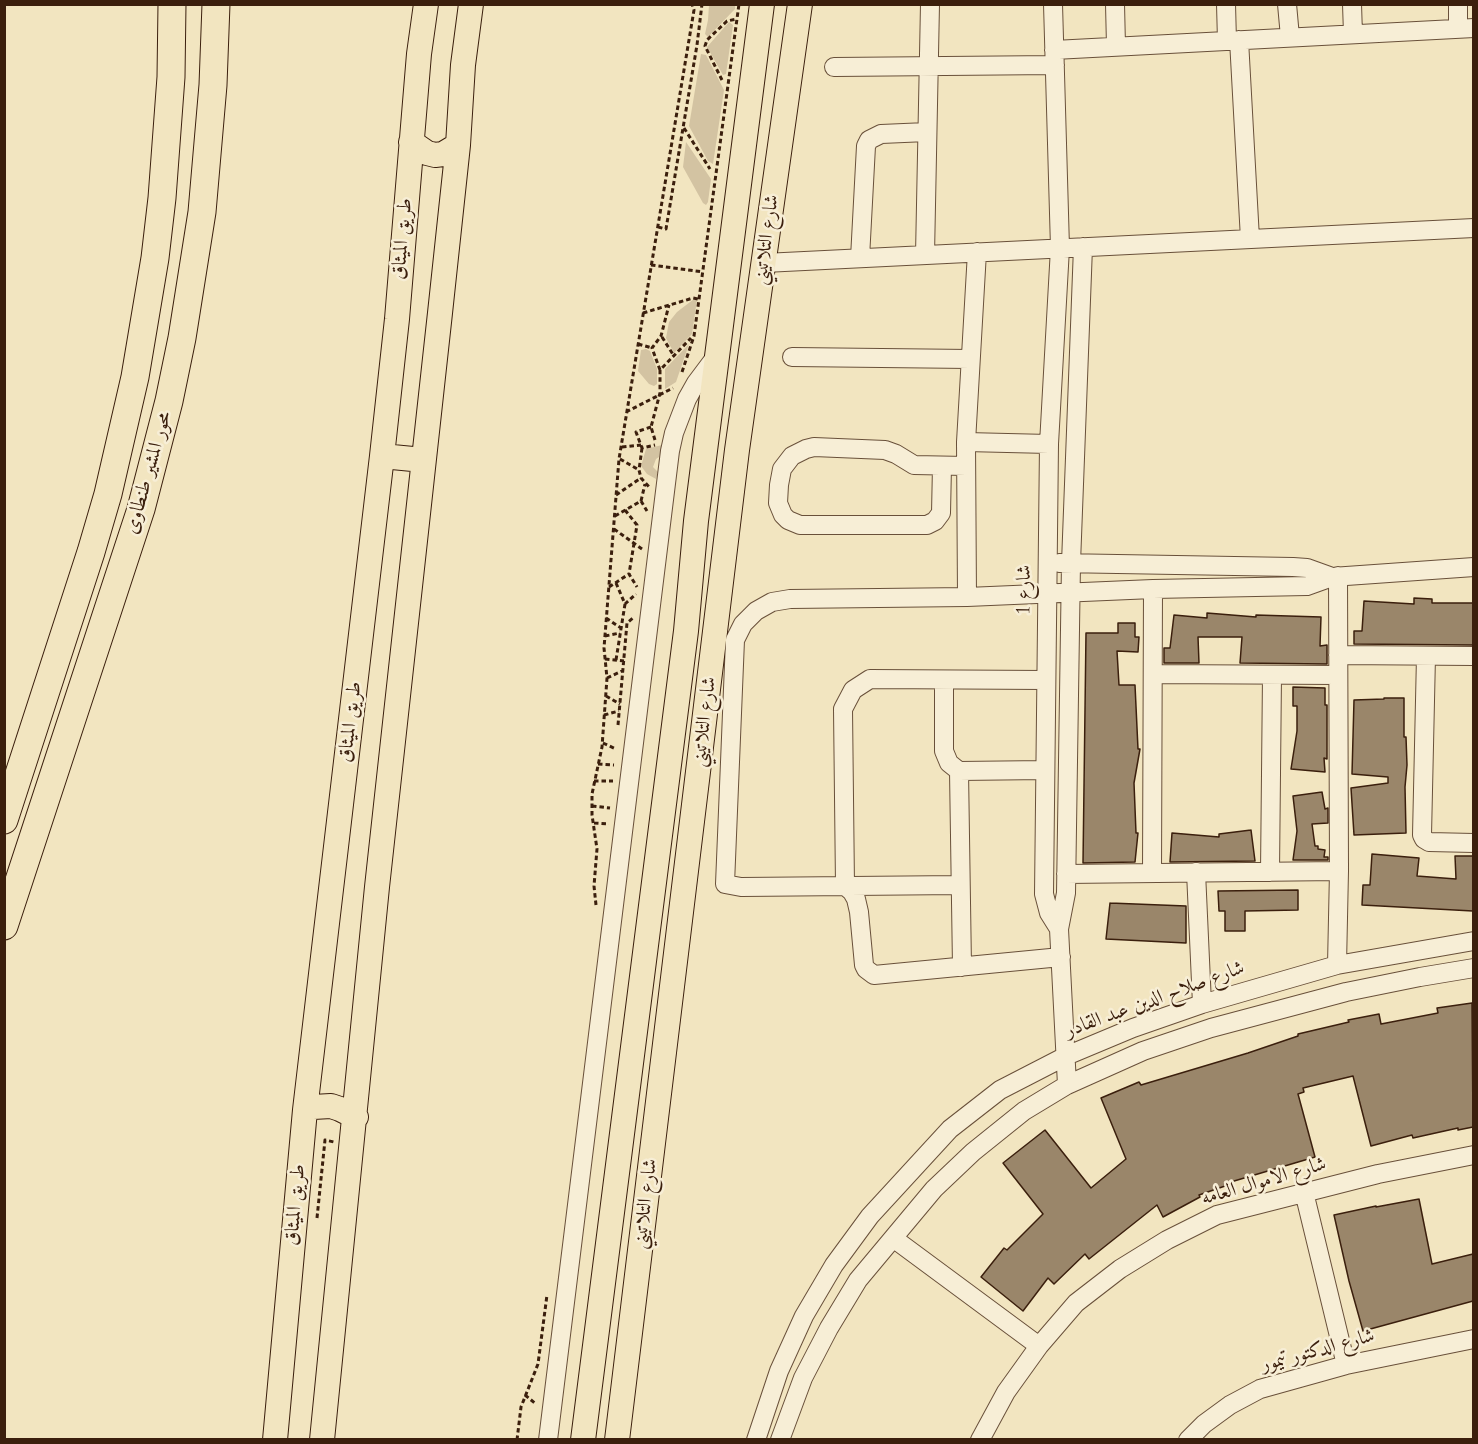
<!DOCTYPE html>
<html>
<head>
<meta charset="utf-8">
<style>
	body { margin:0 }
	#map { position:relative; width:1478px; height:1444px; overflow:hidden; background:#f2e5c0; font-family:Cardo,serif }
	canvas { display:block }
	.frame { position:absolute; inset:0; border:6px solid #3b1f0d; pointer-events:none }
</style>
</head>
<body>
<div id="map">
<canvas width="1478" height="1444"></canvas>
<div class="frame"></div>
</div>
<script>
const ctx = document.querySelector('canvas').getContext('2d');
ctx.lineJoin = 'round';
function fillPath(path, color) {
  ctx.fillStyle = color;
  ctx.fill(path, 'evenodd');
}
function toPath(rows) {
  const path = new Path2D();
  for (const r of rows) {
    path.moveTo(r[0], r[1]);
    for (let i = 2; i < r.length; i += 2) path.lineTo(r[i], r[i + 1]);
  }
  return path;
}
function trace(path, color, width, dash) {
  ctx.strokeStyle = color;
  ctx.lineWidth = width;
  ctx.lineCap = dash ? 'butt' : 'round';
  ctx.setLineDash(dash || []);
  ctx.stroke(path);
}
function label(font, color, halo, rows, align = 'center') {
  ctx.font = font + ' Cardo,Amiri,serif';
  ctx.lineWidth = 5;
  ctx.setLineDash([]);
  ctx.textBaseline = 'middle';
  ctx.strokeStyle = halo;
  ctx.fillStyle = color;
  for (const [text, x, y, turn = 0] of rows) {
    ctx.save();
    ctx.translate(x, y);
    ctx.rotate((+turn || 0) * Math.PI / 180);
    ctx.textAlign = isNaN(turn) ? turn : align;
    if (halo) ctx.strokeText(text, 0, 0);
    ctx.fillText(text, 0, 0);
    ctx.restore();
  }
}
const green = toPath([
	[709,5,735,5,735,9,708,37,705,34,708,20],
	[729,22,733,25,726,74,723,75,707,47],
	[701,54,706,55,724,90,713,164,708,161,689,126],
	[686,142,711,179,708,202,706,205,703,203,683,167],
	[694,299,697,300,692,334,674,353,666,338,669,322,677,312],
	[689,344,676,382,665,389,665,369],
	[646,349,650,351,657,369,657,384,654,386,649,384,638,371,641,350],
	[662,445,659,457,656,459,653,467,658,472,656,479,647,474,641,466,646,449]
]);
const building = toPath([
	[1414,598,1432,599,1432,603,1473,603,1473,645,1354,644,1354,631,1362,631,1364,601,1414,604,1414,598],
	[1207,613,1256,617,1256,615,1321,617,1320,646,1327,645,1327,664,1240,663,1242,637,1198,637,1199,663,1164,663,1164,648,1170,648,1174,615,1207,618,1207,613],
	[1118,623,1135,623,1135,637,1139,637,1138,652,1117,651,1119,685,1135,685,1138,749,1140,749,1134,783,1136,833,1138,833,1135,862,1083,863,1086,633,1118,633,1118,623],
	[1293,687,1325,688,1325,705,1327,705,1327,759,1324,758,1325,772,1291,769,1297,731,1297,706,1293,706,1293,687],
	[1384,698,1404,698,1404,737,1406,737,1407,765,1405,787,1406,833,1354,835,1351,788,1388,783,1388,777,1352,774,1354,700,1384,699,1384,698],
	[1322,792,1325,809,1328,808,1328,823,1312,824,1315,846,1318,846,1318,849,1325,850,1324,857,1328,857,1328,860,1293,860,1297,831,1293,796,1322,792],
	[1251,830,1255,861,1170,862,1172,833,1219,837,1219,834,1251,830],
	[1372,854,1419,858,1417,876,1456,879,1455,856,1473,856,1473,911,1362,905,1363,885,1370,885,1372,854],
	[1298,890,1298,910,1245,911,1245,931,1225,931,1225,911,1219,911,1218,891,1298,890],
	[1110,903,1186,906,1186,943,1106,939,1110,903],
	[1472,1003,1473,1127,1458,1130,1458,1128,1413,1138,1412,1135,1371,1146,1353,1076,1303,1088,1304,1092,1298,1094,1315,1157,1224,1184,1225,1186,1199,1195,1200,1197,1163,1217,1157,1205,1089,1259,1085,1254,1054,1284,1048,1278,1023,1311,981,1277,1004,1248,1007,1250,1043,1214,1003,1163,1045,1130,1091,1188,1126,1159,1101,1098,1139,1082,1141,1085,1248,1053,1298,1036,1298,1034,1349,1022,1348,1020,1379,1014,1381,1024,1438,1013,1437,1008,1472,1003],
	[1419,1199,1432,1264,1473,1254,1473,1301,1363,1331,1349,1281,1334,1215,1376,1206,1376,1207,1419,1199]
]);
const path = toPath([
	[722,80,705,46,707,40,727,21,737,19],
	[684,128,710,169],
	[658,227,666,229,697,45,702,4],
	[651,265,703,272],
	[643,313,693,298,698,299],
	[662,337,674,356],
	[638,344,652,348],
	[660,370,652,348,661,336,669,305],
	[682,372,694,336,739,4],
	[626,412,673,388],
	[651,427,636,432,642,448,655,445],
	[655,440,651,427,660,393,660,370,691,338],
	[622,447,641,445],
	[642,448,639,470,641,478,650,488],
	[620,459,639,470],
	[616,495,641,478],
	[641,501,645,484],
	[625,510,637,525,629,574],
	[615,516,641,501,647,511],
	[614,529,642,549],
	[616,583,625,604,636,594],
	[609,587,629,574,637,587],
	[606,618,621,628],
	[605,636,620,633],
	[605,659,624,661],
	[616,660,625,604],
	[607,678,622,671],
	[606,696,620,704],
	[604,715,619,711],
	[618,725,627,623,633,618],
	[603,743,616,749],
	[598,764,614,765],
	[594,781,613,781],
	[592,806,610,808],
	[594,823,609,824],
	[596,905,594,886,597,849,592,815,592,794,602,747,607,678,604,648,619,459,694,10,692,4],
	[317,1218,325,1140,334,1142],
	[525,1395,536,1404],
	[517,1440,521,1407,538,1364,547,1295]
]);
const minor = toPath([
	[1053,4,1060,248,1049,444,1044,894,1049,913,1059,929],
	[1115,4,1116,46],
	[1226,4,1227,41],
	[1287,4,1290,37],
	[1352,4,1353,34],
	[1458,4,1458,28],
	[1239,40,1250,239],
	[1054,50,1474,28],
	[834,67,1055,65],
	[925,255,930,4],
	[860,258,866,146,869,140,881,134,927,132],
	[764,263,1474,228],
	[792,357,970,359],
	[966,442,1049,444],
	[942,466,941,513,935,521,927,525,800,525,788,520,783,515,778,503,779,485,782,469,792,456,806,449,814,447,885,450,896,454,914,465,966,466],
	[1059,563,1293,567,1307,568,1332,577],
	[967,597,966,442,977,252],
	[1338,655,1474,656],
	[1426,656,1422,835,1424,839,1429,842,1474,843],
	[1153,674,1338,675],
	[944,680,944,751,949,763,959,771,1045,770],
	[1046,680,870,679,853,690,843,709,845,886,852,892,856,899,859,912,864,965,866,969,874,975,1061,957],
	[959,771,962,967],
	[1196,872,1202,1004],
	[1270,872,1272,675],
	[1152,873,1153,589],
	[1066,874,1339,871],
	[960,885,741,887,725,884,735,640,743,624,756,611,772,602,790,599,967,597,1153,589,1307,586,1332,577,1474,567],
	[1337,965,1339,871,1338,576],
	[1067,1085,1059,929,1066,893,1071,563,1083,247],
	[1304,1192,1346,1365],
	[893,1238,1039,1346],
	[548,1440,670,451,674,433,687,399,696,383,717,355],
	[756,1440,779,1371,804,1316,834,1265,870,1216,950,1129,1000,1090,1066,1056,1133,1028,1202,1004,1337,965,1474,941],
	[780,1440,803,1378,829,1328,858,1280,934,1189,973,1152,1024,1111,1067,1085,1143,1051,1211,1028,1346,992,1420,977,1474,968],
	[980,1440,1006,1392,1039,1346,1076,1303,1120,1269,1167,1240,1217,1215,1378,1174,1474,1155],
	[1188,1440,1204,1424,1230,1405,1260,1389,1346,1365,1474,1339]
]);
const major = toPath([
	[411,142,427,153,435,155,443,154,458,145],
	[382,456,423,460],
	[305,1110,313,1107,331,1106,340,1109,356,1117],
	[275,1440,305,1110,382,456,397,319,419,54,426,4],
	[322,1440,377,887,440,313,458,145,463,65,471,4],
	[583,1440,686,631,696,521,762,4],
	[617,1440,737,450,800,4]
]);
const highway = toPath([
	[4,820,91,552,108,494,135,377,155,258,162,198,171,77,172,4],
	[4,926,141,509,169,401,182,338,202,212,213,85,216,4]
]);
const streetNames = [
	["طريق الميثاق",403,239,-85],
	["شارع التلاتيني",767,240,-82],
	["محور المشير طنطاوى",149,473,-74],
	["شارع 1",1025,590,-89],
	["طريق الميثاق",351,722,-83],
	["شارع التلاتيني",705,722,-83],
	["شارع صلاح الدين عبد القادر",1155,1000,-20],
	["شارع الاموال العامه",1264,1182,-16],
	["شارع التلاتيني",646,1204,-83],
	["طريق الميثاق",296,1205,-85],
	["شارع الدكتور تيمور",1318,1351,-15]
];
fillPath(green, '#d3c3a2');
fillPath(building, '#9a866a');
trace(building, '#3b1f0d', 1.5);
trace(minor, '#69503a', 20);
trace(major, '#3b1f0d', 26);
trace(highway, '#3b1f0d', 29);
trace(path, '#3b1f0d', 3, [4.5, 3]);
trace(minor, '#f7eed6', 18);
trace(major, '#f2e5c0', 24);
trace(highway, '#f2e5c0', 27);
label('20px', '#3b1f0d', '#f7eed6', streetNames);
</script>
</body>
</html>
